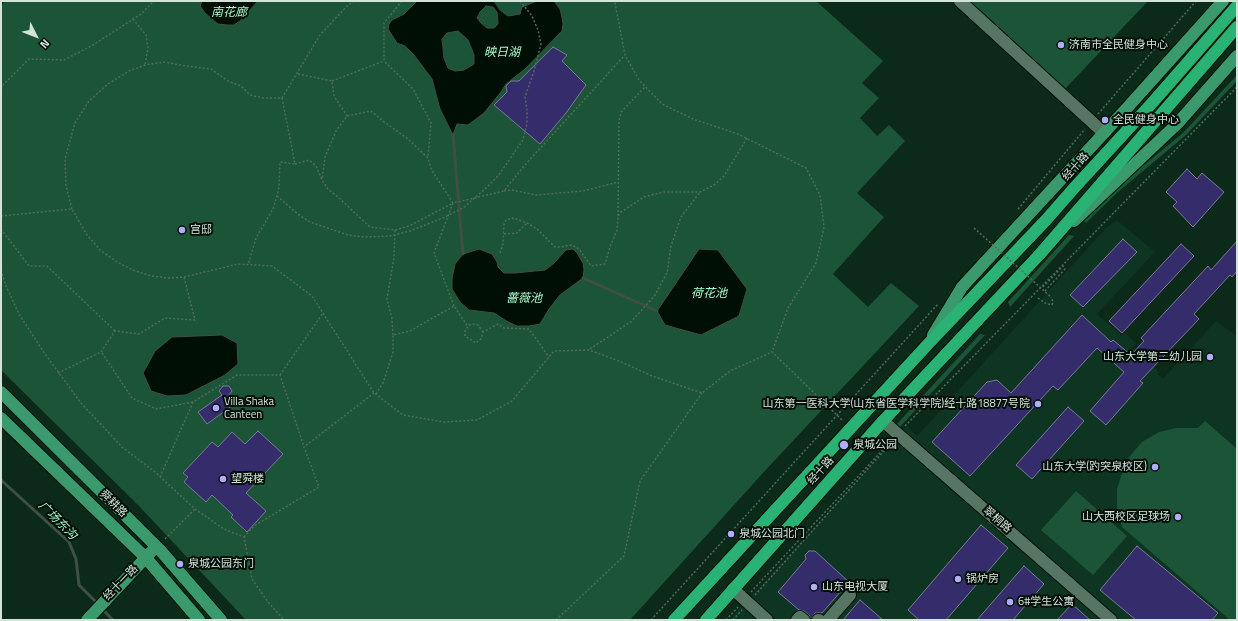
<!DOCTYPE html>
<html>
<head>
<meta charset="utf-8">
<style>
	body { margin:0 }
	#map { position:relative; width:1238px; height:621px; overflow:hidden; background:#0c2a1a; font-family:"Titillium Web",sans-serif }
	canvas { display:block }
	.frame { position:absolute; inset:0; border:2px solid #d2e3d8; pointer-events:none }
	.north { position:absolute; left:16px; top:16px; width:40px; height:40px; -webkit-text-stroke:3px #040f09; paint-order:stroke; rotate:132deg; font-size:11px; font-weight:700; line-height:16px; text-align:center; color:#d2e3d8 }
	.north::after { content:''; display:block; margin:auto; width:14px; height:18px; background:#d2e3d8; clip-path:polygon(50% 0,100% 100%,50% 72%,0 100%) }
</style>
</head>
<body>
<div id="map">
<canvas width="1238" height="621"></canvas>
<div class="frame"></div>
<div class="north">N</div>
</div>
<script>
const ctx = document.querySelector('canvas').getContext('2d');
ctx.lineJoin = 'round';
function fillPath(path, color) {
  ctx.fillStyle = color;
  ctx.fill(path, 'evenodd');
}
function toPath(rows) {
  const path = new Path2D();
  for (const r of rows) {
    path.moveTo(r[0], r[1]);
    for (let i = 2; i < r.length; i += 2) path.lineTo(r[i], r[i + 1]);
  }
  return path;
}
function trace(path, color, width, dash) {
  ctx.strokeStyle = color;
  ctx.lineWidth = width;
  ctx.lineCap = dash ? 'butt' : 'round';
  ctx.setLineDash(dash || []);
  ctx.stroke(path);
}
function label(font, color, halo, rows, align = 'center') {
  ctx.font = font + ' "Titillium Web","Noto Sans SC",sans-serif';
  ctx.lineWidth = 4;
  ctx.setLineDash([]);
  ctx.textBaseline = 'middle';
  ctx.strokeStyle = halo;
  ctx.fillStyle = color;
  for (const [text, x, y, turn = 0] of rows) {
    ctx.save();
    ctx.translate(x, y);
    ctx.rotate((+turn || 0) * Math.PI / 180);
    ctx.textAlign = isNaN(turn) ? turn : align;
    if (halo) ctx.strokeText(text, 0, 0);
    ctx.fillText(text, 0, 0);
    ctx.restore();
  }
}
const built = toPath([
	[1117,220,1155,252,1097,314,1122,336,1125,333,1136,343,1132,347,1159,372,1157,374,1163,379,1216,321,1237,336,1237,620,729,620,907,426,917,436,1106,228]
]);
const green = toPath([
	[5,1,816,1,883,61,862,83,879,98,860,118,877,136,889,125,905,141,857,193,884,217,833,274,868,307,891,283,919,306,762,474,630,620,246,620,138,505,1,370,1,6],
	[968,1,1148,1,1065,89],
	[1237,75,1237,81,1186,135,1118,192,1086,223,1083,220,1115,189,1184,132],
	[1069,235,1074,236,1010,307,1008,302],
	[980,334,985,335,899,428,896,425],
	[1205,421,1237,449,1237,620,1230,620,1122,527,1117,508,1117,489,1122,473,1129,457,1142,442,1159,432,1176,428,1198,428],
	[1076,491,1127,536,1093,575,1041,530]
]);
const water = toPath([
	[202,1,258,1,240,21,234,25,227,25,218,24,205,13,200,6,202,1],
	[417,1,494,1,500,10,508,16,520,14,522,7,537,1,554,1,560,9,562,17,563,24,562,31,525,69,506,84,501,92,484,113,468,125,457,124,453,135,440,109,432,79,414,55,405,46,397,43,388,29,389,24,392,20,404,14,417,1],
	[486,6,493,7,497,12,498,24,494,28,487,28,481,23,477,18,480,12,486,6],
	[458,31,468,40,474,55,474,64,464,70,455,71,448,68,444,58,442,39,447,33,458,31],
	[479,249,492,254,497,262,498,267,504,273,515,273,545,270,553,264,566,250,573,249,577,253,583,263,584,270,583,278,560,295,549,309,540,324,529,326,517,326,508,322,494,313,469,310,460,302,452,289,452,278,455,264,463,254,479,249],
	[699,249,718,250,747,289,739,316,701,335,665,325,657,311,699,249],
	[222,335,237,343,238,364,225,375,186,395,167,396,151,391,143,373,155,351,172,337,222,335]
]);
const stream = toPath([
	[453,135,463,254],
	[583,278,657,311],
	[1,480,69,542,76,559,79,585,99,605],
	[102,609,113,620]
]);
const building = toPath([
	[553,47,567,55,562,61,586,85,566,113,540,144,494,105,507,92,506,86,511,81,519,81,553,47],
	[1187,169,1197,179,1202,173,1224,192,1193,227,1173,206,1177,202,1166,192,1187,169],
	[1123,239,1137,252,1083,307,1070,295,1123,239],
	[1237,241,1237,271,1232,277,1230,275,1194,314,1199,319,1140,381,1143,383,1106,425,1090,411,1124,372,1097,348,1058,390,1053,386,970,476,932,442,987,382,997,380,1011,393,1082,315,1111,342,1113,340,1131,355,1144,341,1141,338,1208,266,1211,270,1237,241],
	[1181,244,1194,256,1122,333,1109,321,1181,244],
	[223,386,229,386,232,391,228,396,233,405,207,424,198,412,222,395,219,391,223,386],
	[1068,407,1084,421,1032,479,1016,465,1068,407],
	[258,431,283,454,246,493,266,511,247,532,231,517,233,515,212,495,206,502,184,482,188,477,183,473,212,442,218,447,232,432,245,444,258,431],
	[981,525,1008,548,946,620,919,620,908,610,981,525],
	[1137,546,1218,613,1212,620,1136,620,1100,590,1137,546],
	[809,551,815,551,849,582,822,613,815,613,811,618,808,614,804,611,799,610,778,592,806,559,805,555,809,551],
	[1024,566,1044,584,1013,620,977,620,1024,566],
	[860,600,883,620,843,620,860,600],
	[1072,604,1090,620,1057,620,1072,604]
]);
const path = toPath([
	[402,1,384,23,384,61,413,89,431,123,428,157],
	[619,1,615,3,625,55,639,80,662,104,693,119,738,134,806,168,820,195,824,227,816,263,788,308,772,352],
	[133,19,146,35,148,48,145,65],
	[298,74,332,81,334,96,347,116],
	[332,81,384,61],
	[1,89,3,85,29,59,64,60,93,45,141,14,154,1],
	[282,98,320,35,346,7,354,1],
	[1098,114,1196,1],
	[295,164,309,160,316,166,322,180,328,189,338,197,370,227,395,230,409,226,453,203,431,169,428,158,408,139,383,121,371,111,347,116,336,131,325,157,322,180],
	[504,191,512,190,536,195,583,191,618,182],
	[72,209,66,186,65,159,75,123,89,101,108,84,129,71,145,65,164,62,186,66,211,69,228,81,241,86,250,95,263,98,282,98,295,164,280,162,279,186,277,196,273,209,256,238,248,265],
	[1018,209,1085,129],
	[1,216,72,209,87,235,100,250,117,262,135,271,152,276,169,278,184,277,238,264,272,266,312,296,374,393,403,415,444,422,477,420,512,401,554,351,589,350,619,361,652,376,702,393,730,371,772,352,843,421],
	[618,216,619,121,621,112,645,87],
	[1,229,29,266,47,266,115,331],
	[504,234,517,233,527,223],
	[500,253,503,244,504,224,506,220,509,219,514,218,527,223,537,229,555,247,560,247,572,245,579,249,591,266,605,264,610,247,617,230,618,216,621,212,644,197,663,192,700,192,714,185,724,176,747,138],
	[1,270,6,286,19,314,45,354,81,403,122,447,155,472,195,509,224,529,244,537,252,579,268,602,284,620],
	[1043,287,1063,266,1065,269],
	[1045,291,1065,269],
	[1038,298,1045,303,1052,305,1053,302,1051,297],
	[454,306,434,253,453,203,504,191,524,166,625,55],
	[483,332,478,325,475,324,469,325,465,331,465,336,476,343,481,339,483,332,498,324,504,328,529,329,549,357],
	[393,335,392,319,387,299,394,257,395,230],
	[590,349,632,321,655,295,667,273,671,246,681,217,700,192],
	[102,353,132,398,156,409,193,402],
	[58,373,101,352,115,331,139,334,165,318,195,320,184,277],
	[280,375,323,313],
	[376,394,383,383,393,352,393,335,410,331,454,306,468,327],
	[905,426,1237,87],
	[160,477,193,402,237,375,280,375,304,447],
	[244,537,254,526,319,487,304,447,374,393],
	[165,539,195,509],
	[751,592,890,442],
	[755,595,891,443],
	[556,620,624,556,640,481,702,393],
	[651,620,938,304],
	[726,620,738,607],
	[733,620,742,610]
]);
const minor = toPath([
	[960,1,1104,133],
	[883,421,1111,620],
	[733,589,767,620],
	[797,620,800,617,804,620],
	[818,620,819,620],
	[828,620,850,595]
]);
const major = toPath([
	[1074,221,1177,124,1237,56],
	[933,335,962,287,1127,108,1223,1],
	[1,392,160,550,221,620],
	[1,418,146,558,199,620],
	[87,620,151,552]
]);
const highway = toPath([
	[674,620,929,343,1046,220,1075,187,1153,102,1237,6],
	[706,620,883,421,1040,254,1237,27]
]);
const pathBridge = toPath([
	[277,196,299,215,310,222,348,235,364,237,390,236,410,231,443,218,463,208,484,190,498,176,523,140,527,123,527,110,525,97,534,71,541,44,538,30,532,16,520,1],
	[974,228,1051,297]
]);
const markers = [
	[1061,45,4,"#b2adf9"],
	[1105,120,4,"#b2adf9"],
	[182,230,4,"#b2adf9"],
	[1210,357,4,"#b2adf9"],
	[1038,404,4,"#b2adf9"],
	[216,408,4,"#b2adf9"],
	[844,445,5,"#b2adf9"],
	[1155,467,4,"#b2adf9"],
	[223,479,4,"#b2adf9"],
	[1178,517,4,"#b2adf9"],
	[731,534,4,"#b2adf9"],
	[180,564,4,"#b2adf9"],
	[958,579,4,"#b2adf9"],
	[814,587,4,"#b2adf9"],
	[1010,602,4,"#b2adf9"]
];
const poiNames = [
	["济南市全民健身中心",1069,45],
	["全民健身中心",1113,120],
	["宫邸",190,230],
	["山东大学第二幼儿园",1202,357,"right"],
	["Villa Shaka",224,402],
	["Canteen",224,415],
	["山东第一医科大学(山东省医学科学院)经十路18877号院",1030,404,"right"],
	["泉城公园",853,445],
	["山东大学(趵突泉校区)",1147,467,"right"],
	["望舜楼",231,479],
	["山大西校区足球场",1170,517,"right"],
	["泉城公园北门",739,534],
	["泉城公园东门",188,564],
	["锅炉房",966,579],
	["山东电视大厦",822,587],
	["6#学生公寓",1018,602]
];
const streetNames = [
	["经十路",1076,167,-48],
	["经十路",821,471,-48],
	["舜耕路",113,504,45],
	["翠桐路",997,520,41],
	["经十一路",121,583,-46]
];
const waterNames = [
	["南花廊",229,13],
	["映日湖",502,53],
	["荷花池",709,294],
	["蔷薇池",524,299],
	["广场东沟",57,521,45]
];
fillPath(built, '#0e3521');
fillPath(green, '#1b5437');
fillPath(water, '#000f04');
trace(water, '#3f4f44', 1);
trace(stream, '#3f4f44', 3);
fillPath(building, '#352c6b');
trace(building, '#7a7997', 1);
trace(minor, '#001205', 14);
trace(major, '#001205', 14);
trace(highway, '#001205', 14);
trace(path, '#516b5c', 1.5, [2, 2]);
trace(minor, '#567562', 12);
trace(major, '#3b9a6d', 12);
trace(highway, '#29b274', 12);
trace(pathBridge, '#516b5c', 1.5, [2, 2]);
for (const [x, y, r, color] of markers) {
  const dot = new Path2D();
  dot.arc(x, y, r, 0, 2 * Math.PI);
  ctx.fillStyle = color;
  ctx.fill(dot);
  trace(dot, '#040f09', 1.5);
}
label('11px', '#d2e3d8', '#040f09', poiNames, 'left');
label('11px', '#d2e3d8', '#040f09', streetNames);
label('italic 12px', '#a4fbc9', '#040f09', waterNames);
</script>
</body>
</html>
